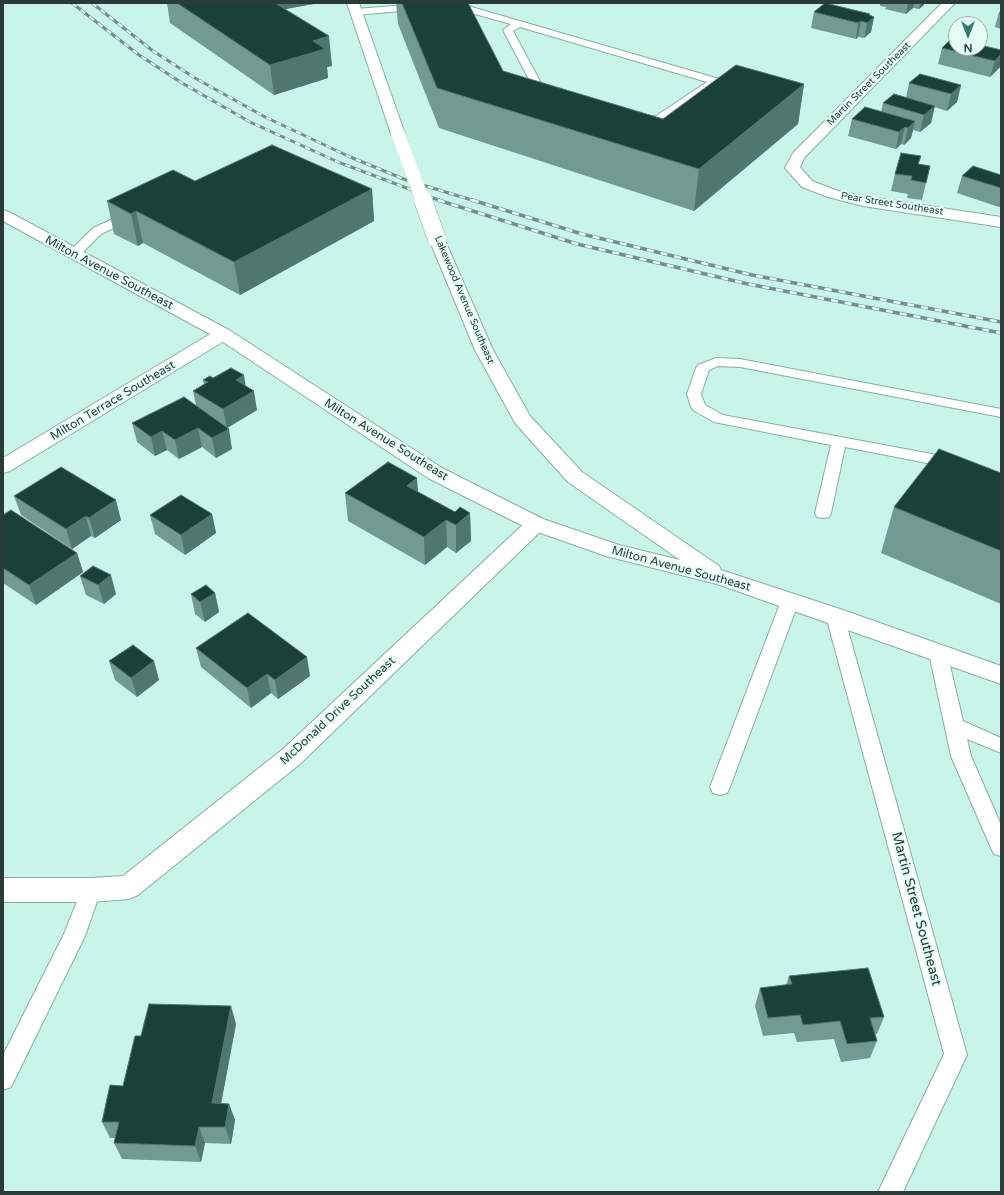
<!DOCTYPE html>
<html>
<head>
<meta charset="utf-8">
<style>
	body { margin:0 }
	#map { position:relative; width:1004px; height:1195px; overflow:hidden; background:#c9f5e9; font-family:"Varela Round",sans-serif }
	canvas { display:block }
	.frame { position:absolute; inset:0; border:4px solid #2b3c38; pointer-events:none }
	.north { position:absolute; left:948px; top:16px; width:40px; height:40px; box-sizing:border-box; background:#e4fef6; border:1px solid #9ab0aa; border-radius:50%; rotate:180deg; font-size:11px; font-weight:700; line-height:16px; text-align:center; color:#2b3c38 }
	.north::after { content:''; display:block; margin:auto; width:14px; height:18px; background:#367869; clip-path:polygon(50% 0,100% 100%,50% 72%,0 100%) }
</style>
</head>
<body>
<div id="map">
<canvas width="1004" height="1195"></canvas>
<div class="frame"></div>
<div class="north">N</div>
</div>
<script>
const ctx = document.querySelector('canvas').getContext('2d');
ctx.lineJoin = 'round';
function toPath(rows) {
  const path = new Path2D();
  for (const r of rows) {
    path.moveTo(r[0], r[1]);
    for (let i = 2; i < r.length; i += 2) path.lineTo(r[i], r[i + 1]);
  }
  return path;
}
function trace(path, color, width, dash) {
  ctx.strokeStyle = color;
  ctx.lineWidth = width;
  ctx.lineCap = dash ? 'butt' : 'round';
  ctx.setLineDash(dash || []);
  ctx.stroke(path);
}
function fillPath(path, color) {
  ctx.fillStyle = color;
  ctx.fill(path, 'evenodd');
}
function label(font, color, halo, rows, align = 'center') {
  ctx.font = font + ' "Varela Round",sans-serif';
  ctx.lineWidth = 4;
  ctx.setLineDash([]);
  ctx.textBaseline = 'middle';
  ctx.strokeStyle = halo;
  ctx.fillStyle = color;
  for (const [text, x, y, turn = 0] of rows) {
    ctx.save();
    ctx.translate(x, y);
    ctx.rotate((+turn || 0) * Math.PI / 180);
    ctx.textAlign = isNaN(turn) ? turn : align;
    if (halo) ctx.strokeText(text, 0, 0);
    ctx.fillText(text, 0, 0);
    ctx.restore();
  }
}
const lane = toPath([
	[420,4,423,5,425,7,423,9,356,15,351,12,356,9,420,4],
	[450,4,468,6,740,85,741,87,736,90,717,85,663,121,637,124,633,123,632,121,633,119,656,116,707,82,520,27,513,31,542,85,558,95,553,98,549,97,533,87,503,30,511,24,464,11,447,9,445,7,447,5,450,4],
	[133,210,137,211,139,214,137,217,101,234,78,257,70,257,68,254,70,251,93,228,133,210],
	[716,358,740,359,1001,409,1001,417,740,367,718,366,709,370,701,394,705,405,723,415,953,458,958,460,961,463,958,466,953,468,845,447,831,513,829,517,823,518,817,517,815,513,831,445,714,422,693,410,691,407,687,394,696,368,698,365,716,358],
	[790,595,796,597,799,601,730,787,727,793,720,795,713,793,710,787,781,601,784,597,790,595],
	[835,610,841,612,844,616,967,1055,903,1192,878,1192,944,1054,826,616,829,612,835,610],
	[938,646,944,648,947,653,963,721,1001,738,1001,753,967,739,971,756,1001,825,1001,856,994,854,991,848,951,756,929,653,932,648,938,646],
	[91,881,98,884,101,890,85,936,11,1087,3,1090,3,1055,64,934,84,884,91,881]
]);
const street = toPath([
	[942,3,955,3,804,158,800,167,812,181,838,191,863,196,1001,217,1001,227,863,206,828,197,802,187,785,168,793,153,942,3],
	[223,329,229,330,232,334,229,338,10,471,3,473,3,458,217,330,223,329],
	[536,517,543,519,546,524,543,529,301,763,138,895,129,899,91,902,3,902,3,878,91,878,123,876,283,749,529,519,536,517]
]);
const secondary = toPath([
	[347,3,359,3,405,134,403,137,398,138,393,137,391,134,347,3],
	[3,210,9,212,229,330,442,468,543,519,619,545,680,560,568,482,515,423,475,350,429,239,431,236,437,234,443,236,493,350,530,416,582,472,719,566,721,570,843,610,1001,666,1001,684,717,584,606,556,529,529,428,478,217,338,3,221,3,210]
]);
const railFar1 = toPath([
	[72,3,139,55,182,83,250,122,338,162,441,201],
	[92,3,153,51,195,78,265,117,348,156,406,180,475,201]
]);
const rail = toPath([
	[438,200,577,244,748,284,1001,333],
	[472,200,582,234,752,275,1001,322]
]);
const secondaryBridgeFar1 = toPath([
	[398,134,423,201]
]);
const secondaryBridge = toPath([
	[423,200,437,239]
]);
const wall = toPath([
	[167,3,319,3,285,9,332,66,327,67,328,78,274,95,170,23],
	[396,3,468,3,503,71,663,119,804,84,798,124,694,211,439,128,398,24],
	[880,3,924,3,924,5,919,9,913,8,906,14,885,9,886,7,880,6],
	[1001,10,1001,29,995,27,999,12],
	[814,12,870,14,870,15,874,17,871,32,864,38,858,37,856,39,811,28],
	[980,45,1000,67,990,77,938,64,942,48],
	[909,83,961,85,957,102,947,111,934,107,931,123,920,132,913,130,911,138,904,145,901,144,896,149,848,136,852,119,881,112,883,103,906,98],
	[919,164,930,166,922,200,907,198,908,194,891,191,895,174],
	[1001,175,1001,205,999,207,957,193,962,176],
	[195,181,372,189,374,221,240,295,143,243,138,246,114,234,107,201],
	[213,378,246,386,257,410,227,428,232,449,216,458,202,447,179,459,167,450,155,456,137,442,132,423,196,405,193,391,204,384,203,380],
	[1001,473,1001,604,881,553,894,507],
	[418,492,455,512,470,513,471,541,456,553,447,547,425,565,348,521,345,493],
	[14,496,121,520,95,538,91,536,72,549,21,515],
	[212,514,216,533,185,555,155,534,150,515],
	[3,515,77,553,83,572,36,605,3,583],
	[80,576,116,594,104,604,86,595],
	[215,593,219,612,205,622,195,614,191,594],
	[196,648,310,676,278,699,271,693,251,708,201,667],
	[109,661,154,661,159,680,137,697,115,680],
	[789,976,884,1017,877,1034,875,1034,877,1041,870,1058,841,1062,834,1039,797,1042,794,1033,763,1036,755,1006,760,988,786,985],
	[236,1024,221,1103,229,1104,235,1120,231,1144,205,1143,201,1162,122,1159,114,1143,115,1138,110,1138,102,1122,123,1086,141,1036]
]);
const shadedWall = toPath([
	[251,3,319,3,253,15],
	[908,3,914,3,913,8,906,14],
	[920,3,924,3,924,5,919,9],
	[870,14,868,21,874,17,871,32,864,38,867,23,869,15],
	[861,21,858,37,856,39,858,23],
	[329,36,332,66,327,67,328,78,274,95,270,65,313,41],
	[1001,54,1001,63,1000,67,990,77,995,61],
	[804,84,798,124,694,211,699,169],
	[961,85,957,102,947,111,951,94],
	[935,106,931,123,920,132,924,115],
	[915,121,911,138,904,145,908,128],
	[905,127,901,144,896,149,899,132],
	[372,189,374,221,240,295,234,262],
	[1001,200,1001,205,999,207],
	[136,211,143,243,138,246,131,214],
	[244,375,247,394,236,380],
	[254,391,257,410,227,428,223,409],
	[198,428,202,447,179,459,175,440],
	[229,429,232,449,216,458,212,438],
	[162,431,167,450,155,456,151,437],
	[417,478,419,506,407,486],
	[116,500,121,520,95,538,89,518],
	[470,513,471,541,456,553,456,525],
	[212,514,216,533,185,555,181,535],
	[86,516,91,536,72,549,66,529],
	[446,520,447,547,425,565,424,537],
	[77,553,83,572,36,605,29,585],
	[111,575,116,594,104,604,98,585],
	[215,593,219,612,205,622,200,602],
	[307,657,310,676,278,699,275,680],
	[154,661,159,680,137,697,131,678],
	[267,674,271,693,251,708,247,688],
	[231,1006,236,1024,218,1120,212,1103],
	[229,1104,235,1120,231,1144,225,1127],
	[199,1127,205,1143,201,1162,195,1146]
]);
const building = toPath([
	[177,3,275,3,329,36,313,41,325,49,270,65,177,3],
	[402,3,468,3,503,71,663,119,736,65,804,84,699,169,437,88,402,3],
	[825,3,870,14,869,15,874,17,867,23,861,21,858,23,814,12,825,3],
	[952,38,956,39,956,48,980,48,980,45,1001,50,1001,54,995,61,942,48,952,38],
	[920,74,961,85,951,94,909,83,920,74],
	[894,94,935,106,924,115,883,103,894,94],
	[865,107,915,121,908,128,905,127,899,132,852,119,865,107],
	[272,145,372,189,234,262,136,211,131,214,107,201,173,170,195,181,272,145],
	[901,153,921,156,918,164,930,166,926,183,911,180,912,176,895,174,901,153],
	[973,166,1001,175,1001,188,962,176,973,166],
	[231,368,244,375,236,380,254,391,223,409,193,391,208,382,203,380,210,376,213,378,231,368],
	[184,397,229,429,212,438,198,428,175,440,162,431,151,437,132,423,184,397],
	[939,449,1001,473,1001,551,894,507,939,449],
	[388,462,417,478,407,486,455,512,460,507,470,513,456,525,446,520,424,537,345,493,388,462],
	[61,467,116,500,89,518,86,516,66,529,14,496,61,467],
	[181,495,212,514,181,535,150,515,181,495],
	[11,510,77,553,29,585,3,568,3,515,11,510],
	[93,566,111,575,98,585,80,576,93,566],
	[206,585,215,593,200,602,191,594,206,585],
	[248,613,307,657,275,680,267,674,247,688,196,648,248,613],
	[133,645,154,661,131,678,109,661,133,645],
	[868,968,884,1017,870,1018,877,1041,847,1044,840,1021,803,1025,800,1015,768,1018,760,988,792,984,789,976,868,968],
	[149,1004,231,1006,212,1103,229,1104,225,1127,199,1127,195,1146,114,1143,119,1122,102,1122,110,1085,123,1086,135,1036,141,1036,149,1004]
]);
const farStreetnames = [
	["Martin Street Southeast",869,84,-45],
	["Pear Street Southeast",892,204,9],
	["Lakewood Avenue Southeast",464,300,67]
];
const streetNames = [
	["Milton Avenue Southeast",109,273,28],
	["Milton Terrace Southeast",113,401,-31],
	["Milton Avenue Southeast",386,440,32],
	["Milton Avenue Southeast",681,569,15],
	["McDonald Drive Southeast",338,711,-43]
];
const nearStreetnames = [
	["Martin Street Southeast",916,909,75]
];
trace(lane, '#86afa4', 2);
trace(street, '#86afa4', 2);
trace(secondary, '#86afa4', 2);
fillPath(lane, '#fff');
fillPath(street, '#fff');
fillPath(secondary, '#fff');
trace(railFar1, '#739088', 3);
trace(rail, '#739088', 3.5);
trace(railFar1, '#e4fef6', 2, [5.5]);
trace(rail, '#e4fef6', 2.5, [7]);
trace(secondaryBridgeFar1, '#86afa4', 14, []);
trace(secondaryBridge, '#86afa4', 19, []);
trace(secondaryBridgeFar1, '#fff', 14);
trace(secondaryBridge, '#fff', 18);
fillPath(wall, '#719b90');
fillPath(shadedWall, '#4e776d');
fillPath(building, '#194138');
trace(building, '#4e776d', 1);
label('10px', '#2b3c38', '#e4fef6', farStreetnames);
label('12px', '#2b3c38', '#e4fef6', streetNames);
label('14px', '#2b3c38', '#e4fef6', nearStreetnames);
</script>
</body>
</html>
